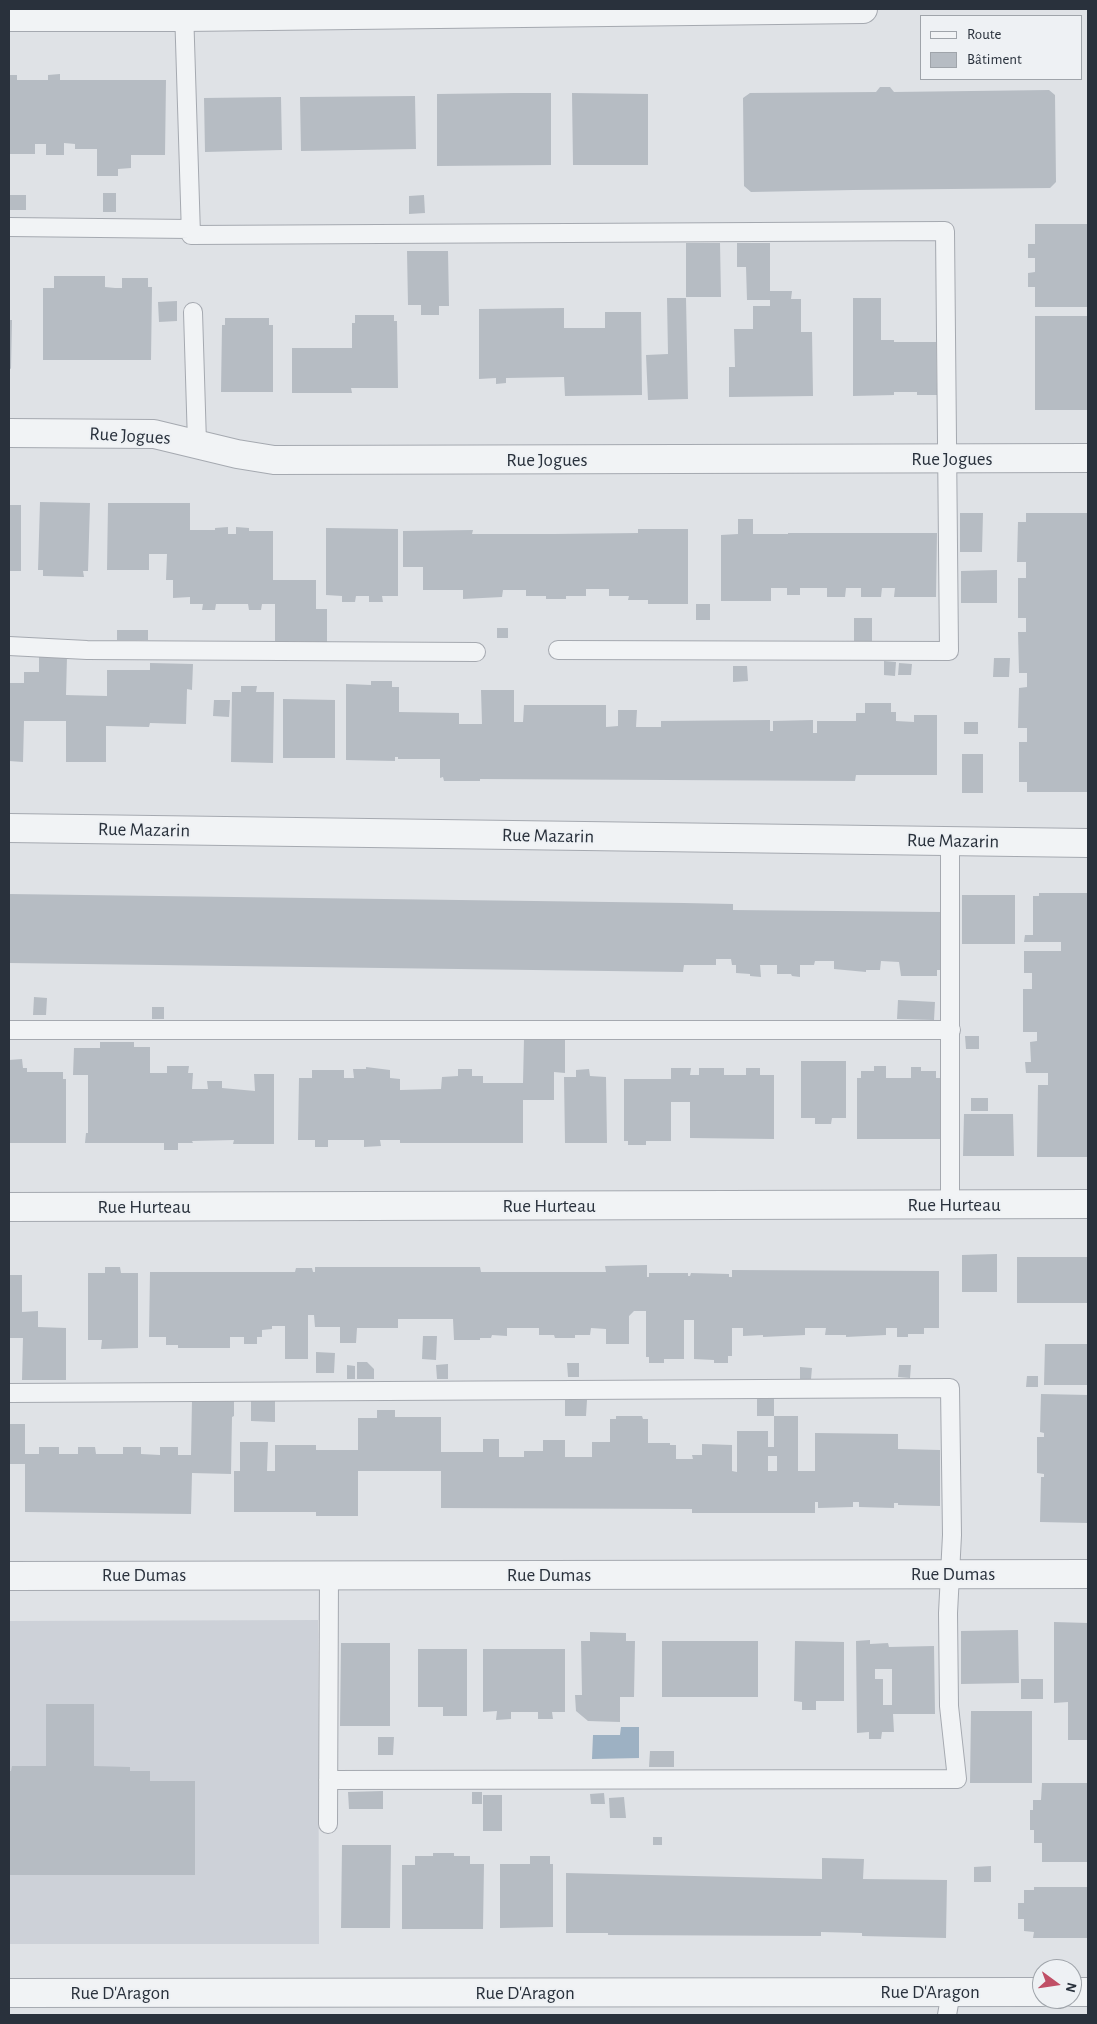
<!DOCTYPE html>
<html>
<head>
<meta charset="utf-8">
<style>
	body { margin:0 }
	#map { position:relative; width:1097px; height:2024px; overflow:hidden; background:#dfe2e6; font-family:"Alegreya Sans",sans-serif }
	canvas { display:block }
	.frame { position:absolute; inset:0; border:10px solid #29313c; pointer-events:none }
	.legend { position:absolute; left:920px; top:15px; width:162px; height:65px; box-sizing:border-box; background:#eef1f4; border:1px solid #9fa4aa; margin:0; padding:6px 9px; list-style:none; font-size:15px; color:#29313c }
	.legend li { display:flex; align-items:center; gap:10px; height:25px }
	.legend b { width:25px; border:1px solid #9fa4aa }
	.north { position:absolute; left:1032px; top:1959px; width:50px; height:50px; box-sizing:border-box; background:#eef1f4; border:1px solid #9fa4aa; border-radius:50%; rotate:104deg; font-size:14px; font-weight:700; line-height:20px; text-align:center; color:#29313c }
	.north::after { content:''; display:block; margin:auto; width:18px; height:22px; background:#c04f66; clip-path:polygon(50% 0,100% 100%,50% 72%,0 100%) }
</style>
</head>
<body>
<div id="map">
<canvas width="1097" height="2024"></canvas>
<div class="frame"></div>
<ul class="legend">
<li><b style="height:6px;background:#f1f3f5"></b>Route</li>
<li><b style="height:14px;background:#b6bcc3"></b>Bâtiment</li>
</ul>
<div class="north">N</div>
</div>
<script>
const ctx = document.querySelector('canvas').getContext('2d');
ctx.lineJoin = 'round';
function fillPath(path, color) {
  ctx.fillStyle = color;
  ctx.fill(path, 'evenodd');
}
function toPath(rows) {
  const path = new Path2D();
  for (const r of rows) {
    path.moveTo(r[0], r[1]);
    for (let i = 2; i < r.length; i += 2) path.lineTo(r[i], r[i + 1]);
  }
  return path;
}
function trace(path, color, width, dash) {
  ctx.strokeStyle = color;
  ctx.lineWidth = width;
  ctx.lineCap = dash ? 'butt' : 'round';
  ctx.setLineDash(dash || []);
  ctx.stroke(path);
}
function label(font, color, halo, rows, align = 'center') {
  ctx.font = font + ' "Alegreya Sans",sans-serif';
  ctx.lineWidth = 4;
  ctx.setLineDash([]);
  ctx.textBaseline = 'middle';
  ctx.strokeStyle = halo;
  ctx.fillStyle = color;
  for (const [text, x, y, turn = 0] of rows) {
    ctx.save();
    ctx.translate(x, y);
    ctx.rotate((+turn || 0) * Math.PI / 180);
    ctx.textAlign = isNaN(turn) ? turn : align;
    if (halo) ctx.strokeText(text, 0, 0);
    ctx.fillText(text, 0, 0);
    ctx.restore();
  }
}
const built = toPath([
	[318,1620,319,1944,9,1944,9,1621]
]);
const water = toPath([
	[621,1727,639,1727,639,1758,592,1759,593,1735,620,1735]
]);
const building = toPath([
	[60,74,60,80,166,80,165,155,131,155,131,168,118,169,118,176,97,176,97,149,75,149,75,144,64,143,64,155,46,155,46,144,35,144,35,154,9,154,9,75,17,75,17,80,48,80,48,75],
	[880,87,890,87,894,92,1049,90,1055,95,1056,182,1050,188,853,190,751,192,744,186,743,98,750,93,876,92],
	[514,93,551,93,551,165,437,166,437,94],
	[572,93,648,94,648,165,573,165],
	[415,96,416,149,301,151,300,97],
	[281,97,282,150,205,152,204,98],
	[103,193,116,193,116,212,103,212],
	[9,195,26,195,26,210,9,210],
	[424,195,425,213,409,214,409,196],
	[1035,224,1088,224,1088,307,1035,307,1035,287,1028,287,1028,273,1035,272,1035,258,1028,258,1028,244,1035,244],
	[686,243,720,243,721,297,686,297],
	[737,243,770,243,770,291,792,291,791,299,801,299,801,332,812,332,813,396,729,397,729,367,735,367,734,329,753,329,753,306,770,306,770,300,747,300,746,267,737,267],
	[407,251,448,251,449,306,439,306,439,315,421,315,421,305,408,305],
	[54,276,105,276,105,287,115,288,122,288,122,278,148,278,148,287,152,287,151,360,43,360,43,288,54,288],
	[667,298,686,298,688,399,648,400,646,355,668,354],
	[853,298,881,298,881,340,894,340,894,342,936,342,937,395,917,395,917,392,894,392,894,395,853,396],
	[177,301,177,321,159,322,158,302],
	[564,308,564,328,605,328,605,312,641,312,642,395,565,396,564,377,506,378,506,383,496,384,496,378,479,379,479,309],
	[355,315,394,315,394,321,397,321,398,388,351,388,352,393,292,393,292,348,352,348,352,323,355,323],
	[1035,316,1088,316,1088,410,1035,410],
	[225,318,269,318,269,325,273,325,273,392,221,392,222,325,225,325],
	[9,320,12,320,11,369,9,368],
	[40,502,90,503,88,571,83,571,84,577,43,576,43,570,38,570],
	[108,503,190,503,190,530,215,530,215,528,228,527,228,534,236,534,236,527,249,528,249,531,273,531,273,580,316,580,316,609,327,609,327,642,275,641,275,604,262,604,261,610,249,610,248,604,216,604,215,610,202,610,203,604,190,604,190,597,173,598,173,580,166,580,167,554,149,554,149,570,107,570],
	[9,505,21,505,21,571,9,571],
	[960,513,983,513,982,552,960,552],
	[1026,513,1088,513,1088,792,1027,792,1027,782,1019,782,1019,742,1027,742,1027,728,1018,728,1019,688,1027,687,1027,673,1019,673,1018,632,1026,632,1026,618,1018,618,1018,578,1026,578,1026,562,1017,562,1018,522,1026,522],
	[738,519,753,519,753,534,788,534,788,533,937,533,936,597,894,597,895,588,882,588,881,597,861,597,861,588,846,588,845,597,827,597,827,588,800,588,800,595,787,595,787,588,771,588,771,601,721,601,721,535,738,534],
	[326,528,398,529,398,596,382,596,383,602,369,602,369,596,356,596,355,602,342,602,342,596,326,595],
	[638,529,688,529,688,604,648,604,648,600,628,600,629,596,609,596,609,589,586,589,586,596,566,596,566,599,546,599,546,596,526,596,526,590,503,590,502,597,463,599,463,590,423,590,423,567,403,567,403,531,473,530,472,534,555,534,638,533],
	[997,570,997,603,961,603,961,571],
	[696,604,710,604,710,620,696,620],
	[854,618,872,618,872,641,854,641],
	[497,628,508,628,508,638,497,638],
	[117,630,148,630,148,640,117,640],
	[39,657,67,657,66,695,107,696,107,670,150,670,150,663,193,664,192,690,187,689,186,724,150,723,149,727,106,726,106,762,66,762,66,721,24,721,23,762,9,761,9,683,24,683,24,672,39,672],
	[994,658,1010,658,1009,677,993,677],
	[884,661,896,662,895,676,884,675],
	[899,663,912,664,911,675,898,675],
	[733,666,747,666,748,681,733,682],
	[371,681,392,681,392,687,399,687,399,712,459,713,459,724,482,724,481,690,514,690,514,722,523,722,524,705,606,705,606,727,618,726,618,710,637,710,636,727,661,727,661,721,770,720,770,731,773,731,773,721,813,720,813,733,817,733,817,721,856,721,856,713,865,713,865,703,891,703,891,712,896,712,896,721,914,722,914,715,937,715,937,775,856,775,855,781,480,779,480,781,444,781,443,777,440,778,440,759,398,759,398,757,395,757,395,761,346,760,346,684,371,685],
	[241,686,257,686,256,692,274,692,273,763,231,762,232,692,241,692],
	[283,699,335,700,335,758,283,758],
	[214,700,230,700,229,717,213,716],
	[964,722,978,722,978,734,964,734],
	[962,754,983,754,983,793,962,793],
	[1039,893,1088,893,1088,1157,1037,1157,1038,1085,1048,1085,1048,1073,1026,1073,1025,1062,1031,1062,1030,1042,1037,1041,1037,1032,1023,1032,1023,989,1032,989,1032,973,1024,973,1024,951,1061,951,1061,942,1024,942,1025,935,1033,935,1033,896,1039,896],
	[9,894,684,903,733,904,733,910,941,912,940,970,937,970,937,976,901,976,899,962,881,961,880,970,866,970,866,972,834,969,834,961,815,961,814,965,800,965,800,977,792,976,791,974,777,974,777,965,760,965,761,977,750,976,750,974,736,973,736,965,732,965,731,959,716,959,716,965,684,965,683,972,9,963],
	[962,895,1015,895,1015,944,962,944],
	[34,997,47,998,46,1015,33,1015],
	[898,1000,935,1002,934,1020,897,1019],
	[152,1007,164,1007,164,1019,152,1019],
	[965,1036,979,1036,979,1049,966,1049],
	[524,1039,565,1039,565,1073,554,1072,554,1100,523,1100,523,1143,400,1143,400,1140,380,1140,381,1146,364,1147,364,1140,328,1140,328,1147,315,1147,315,1140,298,1140,299,1078,312,1078,312,1070,344,1070,344,1078,354,1078,353,1069,366,1069,366,1067,390,1070,390,1078,400,1079,400,1090,441,1089,442,1077,458,1076,458,1069,472,1069,472,1076,483,1076,483,1083,523,1083],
	[100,1042,134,1042,134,1047,150,1047,150,1073,167,1073,167,1066,189,1066,188,1073,193,1073,192,1089,208,1089,207,1081,222,1081,222,1088,255,1091,254,1074,274,1074,274,1144,233,1144,234,1140,192,1141,193,1143,178,1143,178,1150,164,1150,164,1143,85,1143,86,1133,88,1133,88,1075,73,1075,74,1048,100,1048],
	[22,1059,23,1068,27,1068,27,1072,63,1072,63,1079,66,1079,66,1143,9,1143,9,1060],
	[801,1061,846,1061,846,1118,832,1118,831,1124,815,1124,815,1118,801,1118],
	[874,1066,886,1066,886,1078,911,1078,911,1067,921,1067,921,1071,936,1071,936,1078,940,1078,940,1139,857,1139,857,1078,861,1078,861,1071,874,1071],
	[671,1068,691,1068,690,1075,699,1075,699,1068,724,1068,724,1075,746,1075,746,1068,760,1068,760,1075,774,1075,774,1139,690,1138,690,1102,671,1102,671,1141,646,1141,646,1145,628,1145,628,1141,624,1141,624,1079,671,1079],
	[589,1069,590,1076,606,1077,607,1143,565,1143,564,1077,576,1077,576,1070],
	[971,1098,988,1098,988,1111,971,1111],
	[964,1114,1013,1114,1014,1156,963,1156],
	[997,1254,997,1292,962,1292,962,1255],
	[1017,1257,1088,1257,1088,1303,1017,1303],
	[647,1265,647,1277,649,1277,649,1273,688,1273,688,1276,690,1276,691,1273,729,1274,729,1277,732,1277,732,1270,939,1271,939,1328,924,1328,924,1334,908,1334,908,1337,897,1337,897,1328,886,1328,886,1335,846,1337,846,1335,825,1335,826,1328,805,1328,805,1335,763,1337,763,1335,743,1336,743,1328,732,1328,732,1356,728,1356,728,1363,714,1363,714,1360,694,1359,694,1320,684,1320,684,1359,664,1359,664,1363,649,1363,649,1357,646,1357,646,1311,634,1311,629,1316,629,1344,606,1344,606,1329,591,1328,590,1335,575,1335,575,1338,555,1338,554,1335,539,1335,539,1328,507,1328,507,1336,492,1335,491,1338,480,1338,480,1340,454,1340,453,1319,398,1319,398,1328,357,1328,356,1343,340,1343,340,1327,315,1327,314,1315,308,1315,308,1359,285,1359,285,1326,272,1326,272,1329,262,1330,262,1337,257,1337,257,1344,244,1344,244,1337,230,1337,230,1348,178,1348,178,1345,166,1345,166,1337,149,1337,150,1272,295,1272,296,1268,312,1268,313,1272,315,1272,315,1267,480,1267,481,1272,606,1272,605,1266],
	[105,1267,120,1267,121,1273,138,1273,138,1348,101,1349,102,1340,88,1340,88,1273,105,1273],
	[9,1275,22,1275,22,1312,38,1311,38,1327,66,1328,66,1380,22,1380,23,1338,9,1338],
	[423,1336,437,1336,436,1360,422,1359],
	[1045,1344,1088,1344,1088,1385,1044,1385],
	[316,1352,335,1353,334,1373,316,1373],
	[357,1362,367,1362,374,1369,374,1379,357,1379],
	[567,1363,579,1363,579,1377,568,1377],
	[448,1364,448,1379,437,1379,436,1365],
	[347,1365,355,1366,355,1379,347,1379],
	[899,1365,911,1365,910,1378,898,1377],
	[800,1367,812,1368,811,1379,800,1379],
	[1027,1376,1038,1376,1038,1387,1026,1387],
	[1041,1394,1088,1395,1088,1523,1040,1522,1041,1477,1044,1477,1044,1474,1037,1473,1037,1437,1044,1437,1044,1433,1040,1432],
	[757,1398,774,1398,774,1416,757,1416],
	[251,1399,275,1400,275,1422,251,1421],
	[192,1400,234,1400,234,1416,232,1417,231,1474,192,1473,191,1514,25,1512,25,1464,9,1464,9,1424,25,1424,25,1454,39,1454,39,1447,59,1447,59,1454,78,1454,78,1447,95,1447,96,1454,123,1454,123,1447,141,1447,141,1454,160,1455,160,1447,178,1447,178,1455,191,1455],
	[565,1400,587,1400,586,1416,565,1416],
	[377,1410,395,1410,395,1417,441,1417,441,1452,483,1452,483,1439,499,1439,499,1457,524,1457,524,1451,543,1451,543,1440,565,1440,565,1457,592,1457,592,1442,610,1442,610,1419,616,1419,616,1416,642,1416,643,1419,648,1419,648,1443,670,1443,670,1445,676,1445,676,1459,693,1459,692,1455,702,1455,702,1444,732,1445,732,1471,737,1472,737,1431,768,1431,768,1447,774,1447,774,1416,798,1416,798,1471,815,1471,815,1433,898,1434,898,1449,940,1450,940,1506,898,1505,898,1503,894,1503,894,1508,859,1507,859,1502,853,1502,853,1507,818,1508,818,1502,815,1502,815,1513,692,1513,692,1509,441,1508,441,1471,358,1471,358,1516,316,1516,316,1512,234,1512,234,1471,240,1471,240,1442,268,1442,267,1471,275,1471,275,1445,316,1445,316,1450,358,1450,358,1418,377,1418],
	[768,1456,777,1456,777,1471,768,1471],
	[1054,1622,1088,1623,1088,1740,1068,1740,1068,1702,1054,1703],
	[1018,1630,1019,1683,961,1684,961,1631],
	[590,1632,626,1633,626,1641,635,1641,634,1697,620,1697,620,1722,588,1721,576,1711,575,1695,582,1695,581,1641,590,1641],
	[870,1640,870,1644,888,1643,889,1647,934,1646,935,1714,893,1714,894,1732,882,1732,881,1739,869,1739,869,1732,857,1733,856,1641],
	[875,1669,892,1669,892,1705,883,1705,883,1679,875,1679],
	[662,1641,758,1641,758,1697,662,1697],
	[795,1641,844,1642,844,1701,816,1701,816,1710,802,1710,802,1702,794,1701],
	[341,1643,390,1643,390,1726,340,1726],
	[418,1649,467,1649,467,1716,443,1716,443,1707,418,1707],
	[483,1649,565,1649,565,1712,552,1712,553,1719,538,1719,538,1712,511,1712,511,1719,496,1720,497,1711,483,1712],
	[1021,1679,1043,1679,1043,1699,1021,1699],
	[46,1704,94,1704,94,1766,130,1767,130,1771,150,1771,150,1781,195,1781,195,1875,9,1875,9,1771,11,1771,12,1766,46,1766],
	[971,1711,1032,1711,1032,1783,970,1783],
	[378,1737,394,1737,393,1755,378,1755],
	[650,1751,674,1751,674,1767,649,1767],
	[1042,1783,1088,1783,1088,1862,1042,1862,1042,1843,1034,1843,1034,1830,1030,1830,1030,1810,1033,1810,1033,1800,1041,1800],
	[383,1791,383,1809,349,1809,348,1792],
	[472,1792,482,1792,482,1804,472,1804],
	[604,1793,605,1804,591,1804,590,1794],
	[483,1795,502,1795,502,1831,483,1831],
	[624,1797,626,1818,610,1818,609,1798],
	[653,1837,662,1837,662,1845,653,1845],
	[342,1845,391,1845,390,1928,341,1928],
	[433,1853,454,1853,454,1856,470,1856,470,1864,484,1864,483,1929,402,1929,402,1865,415,1865,415,1856,433,1856],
	[530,1856,550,1856,550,1864,553,1864,553,1927,500,1928,500,1864,530,1864],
	[822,1858,864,1859,863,1879,947,1880,946,1938,862,1936,862,1933,821,1932,821,1936,608,1935,608,1933,566,1933,566,1873,822,1879],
	[991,1866,991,1882,974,1882,974,1867],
	[1034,1887,1088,1887,1088,1938,1033,1938,1034,1932,1024,1931,1024,1919,1018,1919,1018,1903,1024,1903,1024,1890,1034,1890]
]);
const service = toPath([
	[184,9,191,235,945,231,949,651,558,650],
	[9,227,190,229],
	[193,312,197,443],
	[9,646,87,650,476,652],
	[950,841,950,1205],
	[9,1030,951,1030],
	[9,1393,950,1388,952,1535,948,1613,949,1706,957,1779,328,1780],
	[328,1824,329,1575],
	[947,2015,951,1992]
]);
const minor = toPath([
	[9,17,184,17,863,9],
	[9,433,154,434,237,454,274,460,1088,458],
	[9,828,1088,843],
	[9,1207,1088,1204],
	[9,1576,1088,1574],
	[1072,1992,1088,1992],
	[9,1993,1042,1992]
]);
const streetNames = [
	["Rue Jogues",130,436,3],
	["Rue Jogues",952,459],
	["Rue Jogues",547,460],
	["Rue Mazarin",144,830,1],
	["Rue Mazarin",548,836,1],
	["Rue Mazarin",953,841,1],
	["Rue Hurteau",954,1205],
	["Rue Hurteau",549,1206],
	["Rue Hurteau",144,1207],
	["Rue Dumas",953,1574],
	["Rue Dumas",144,1575],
	["Rue Dumas",549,1575],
	["Rue D'Aragon",930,1992],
	["Rue D'Aragon",120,1993],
	["Rue D'Aragon",525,1993]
];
fillPath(built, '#cdd1d8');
fillPath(water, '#9db1c3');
fillPath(building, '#b6bcc3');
trace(service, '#a5a9b0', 20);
trace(minor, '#a5a9b0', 30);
trace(service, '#f1f3f5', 18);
trace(minor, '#f1f3f5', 28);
label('19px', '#29313c', '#eef1f4', streetNames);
</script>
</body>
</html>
